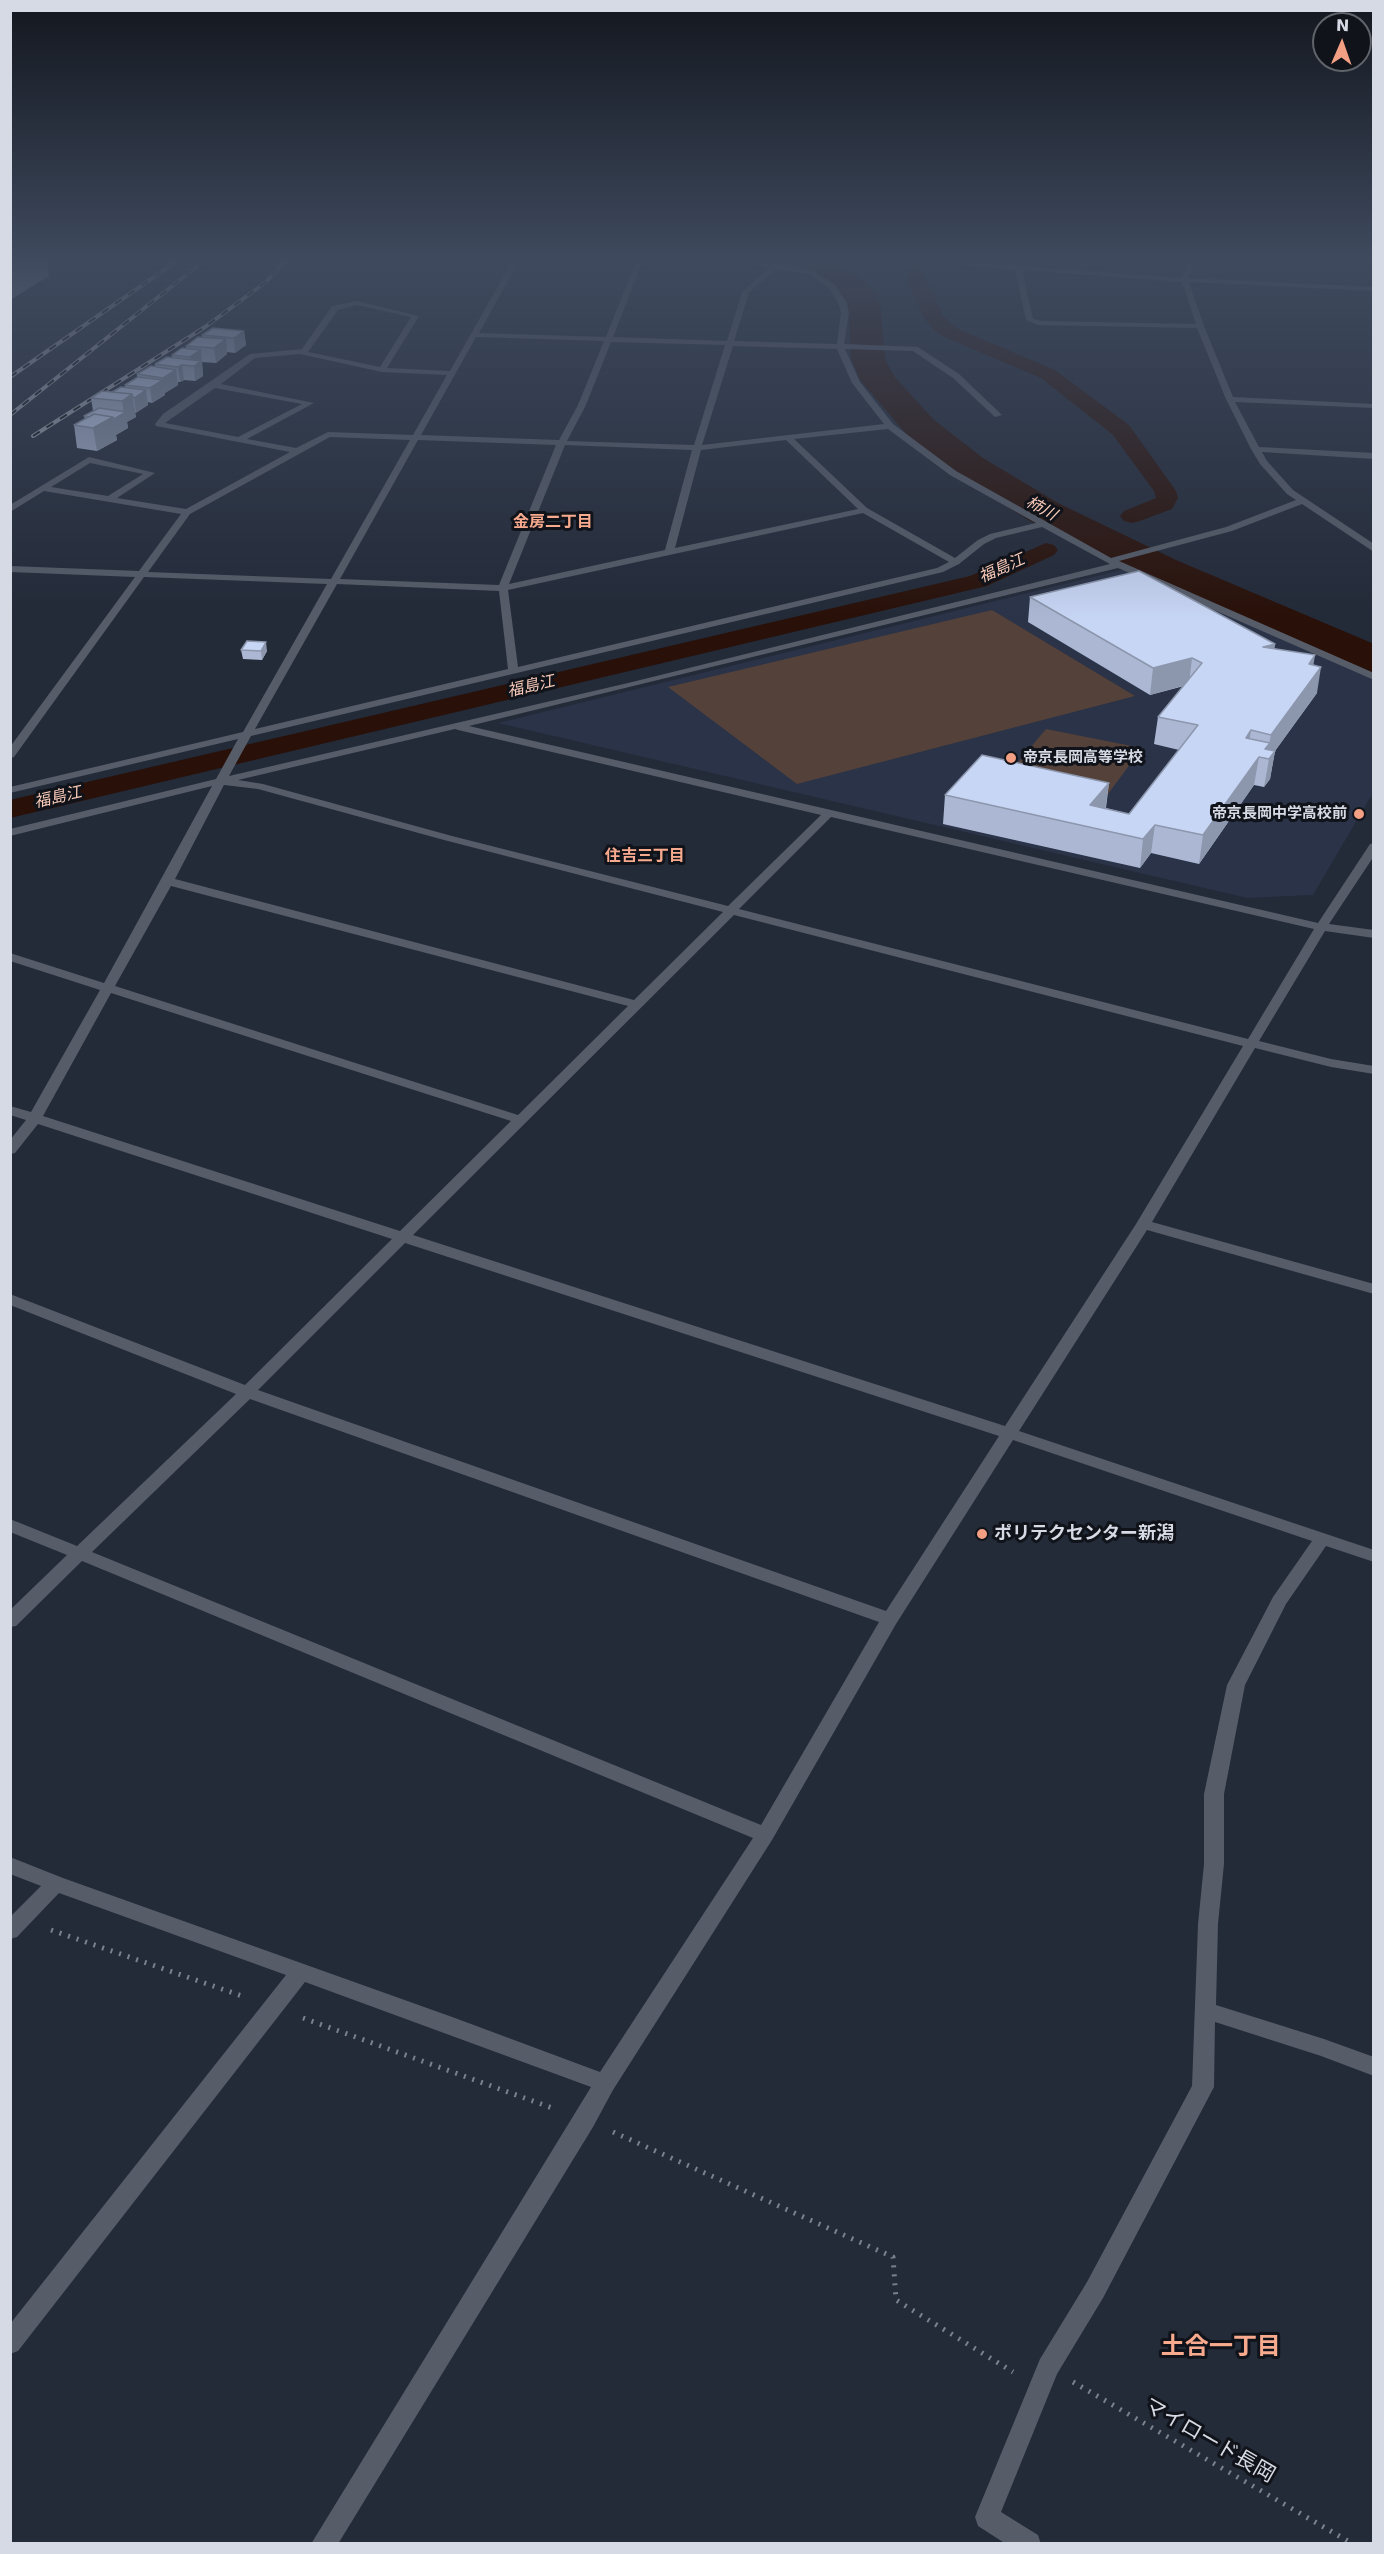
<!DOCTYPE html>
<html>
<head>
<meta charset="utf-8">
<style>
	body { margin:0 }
	#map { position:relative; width:1384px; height:2554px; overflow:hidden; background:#232a38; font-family:"DejaVu Sans",sans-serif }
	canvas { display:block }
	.frame { position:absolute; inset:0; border:12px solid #d6dae4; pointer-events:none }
	.north { position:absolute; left:1312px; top:12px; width:60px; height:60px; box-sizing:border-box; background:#101319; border:2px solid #5f636a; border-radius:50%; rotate:2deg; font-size:16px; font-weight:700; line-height:24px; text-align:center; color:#d6dae4 }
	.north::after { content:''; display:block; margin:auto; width:21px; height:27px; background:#f39f83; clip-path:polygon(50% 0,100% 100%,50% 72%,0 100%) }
</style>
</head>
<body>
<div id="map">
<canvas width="1384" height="2554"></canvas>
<div class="frame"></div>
<div class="north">N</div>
</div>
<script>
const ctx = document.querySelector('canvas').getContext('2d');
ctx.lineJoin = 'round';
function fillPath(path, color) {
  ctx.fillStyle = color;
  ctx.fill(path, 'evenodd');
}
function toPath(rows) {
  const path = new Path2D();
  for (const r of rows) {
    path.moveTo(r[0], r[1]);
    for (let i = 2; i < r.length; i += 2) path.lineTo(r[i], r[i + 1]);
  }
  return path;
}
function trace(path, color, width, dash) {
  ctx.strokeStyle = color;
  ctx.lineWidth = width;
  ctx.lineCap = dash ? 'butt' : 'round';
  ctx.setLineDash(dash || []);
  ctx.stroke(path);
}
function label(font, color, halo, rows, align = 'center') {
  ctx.font = font + ' "DejaVu Sans","Noto Sans JP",sans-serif';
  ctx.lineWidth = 6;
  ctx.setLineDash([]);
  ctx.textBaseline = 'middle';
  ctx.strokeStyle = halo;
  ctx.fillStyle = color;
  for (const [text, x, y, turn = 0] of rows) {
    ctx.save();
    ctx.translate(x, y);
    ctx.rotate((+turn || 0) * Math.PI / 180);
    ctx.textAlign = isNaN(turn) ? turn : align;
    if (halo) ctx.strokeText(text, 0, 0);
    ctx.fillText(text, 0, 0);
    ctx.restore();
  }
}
const built = toPath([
	[1130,568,1373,678,1373,793,1313,895,1247,898,498,723]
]);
const green = toPath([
	[992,610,1135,696,797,784,668,687],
	[1046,729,1142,748,1108,794,1008,774]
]);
const canal = toPath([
	[907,263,925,263,925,278,943,316,956,328,1055,370,1129,425,1176,491,1178,498,1172,509,1140,521,1132,523,1124,521,1120,516,1124,511,1156,498,1154,491,1113,435,1041,378,942,336,933,329,924,318,907,278,907,263],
	[1046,543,1054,545,1058,550,1054,555,987,586,10,818,10,800,970,576,1046,543]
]);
const river = toPath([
	[785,263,836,263,864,281,880,302,885,359,894,376,934,420,983,458,1058,503,1176,560,1374,644,1374,675,1358,671,1146,578,1030,521,955,474,908,436,860,380,851,359,848,303,842,295,818,278,790,270,785,263]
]);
const path = toPath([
	[51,1930,245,1997],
	[303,2018,555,2109],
	[613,2132,893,2257,896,2300,1013,2372],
	[1073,2382,1353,2544]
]);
const minor = toPath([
	[511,263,518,263,479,333,606,337,635,263,642,263,613,337,727,341,742,292,768,268,748,263,780,263,779,265,813,271,835,285,846,302,849,313,844,344,918,347,959,374,1002,415,995,417,953,378,913,351,845,349,860,382,893,424,956,471,1111,558,1226,527,1296,500,1287,494,1260,464,1251,449,1226,399,1197,328,1038,325,1026,320,1015,270,950,263,982,263,1182,278,1187,263,1194,263,1189,278,1374,287,1374,291,1189,282,1204,326,1233,397,1374,404,1374,408,1235,402,1259,447,1374,453,1374,459,1262,452,1267,461,1293,490,1374,544,1374,552,1302,504,1232,531,1119,561,1374,673,1374,680,1118,568,469,726,1318,923,1370,844,1374,843,1374,856,1329,924,1374,930,1374,938,1325,931,1259,1041,1331,1059,1374,1066,1374,1074,1331,1067,1255,1048,1152,1222,1374,1284,1374,1294,1147,1230,1019,1431,1374,1550,1374,1562,1326,1546,1286,1604,1245,1685,1224,1794,1224,1864,1218,1924,1216,2005,1324,2039,1374,2057,1374,2076,1321,2056,1215,2022,1214,2087,1103,2298,1057,2374,1001,2512,1038,2535,1041,2544,1006,2544,978,2526,975,2517,1040,2359,1087,2282,1192,2086,1198,1924,1204,1864,1204,1794,1227,1685,1273,1597,1312,1541,1013,1440,896,1624,772,1840,613,2090,593,2127,338,2544,311,2544,591,2087,305,1982,18,2351,10,2354,10,2324,286,1975,59,1893,17,1937,10,1939,10,1917,41,1886,10,1874,10,1857,63,1878,455,2018,600,2072,753,1838,82,1561,16,1626,10,1627,10,1610,67,1555,10,1532,10,1519,77,1546,236,1394,10,1305,10,1294,245,1385,392,1239,38,1124,15,1153,10,1154,10,1140,26,1120,10,1115,10,1106,31,1112,100,990,10,961,10,953,104,983,212,786,10,836,10,829,216,779,238,739,10,793,10,787,243,732,327,584,144,577,14,757,10,758,10,747,135,577,10,572,10,566,139,571,181,514,44,491,10,512,10,505,89,457,155,473,117,498,186,509,290,452,156,426,155,424,163,414,250,354,302,349,332,306,357,301,419,316,387,368,450,371,511,263],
	[775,269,809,274,829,288,838,302,841,313,837,344,734,341,749,293,775,269],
	[1022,270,1182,282,1196,324,1041,321,1033,319,1022,270],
	[357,305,411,317,380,367,308,352,338,310,357,305],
	[476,337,604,341,578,405,559,440,421,435,476,337],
	[611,342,725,345,694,445,567,441,586,405,611,342],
	[733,346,837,349,852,383,884,424,702,445,733,346],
	[300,354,382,372,447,375,413,435,328,432,296,448,247,439,314,403,221,384,255,358,300,354],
	[215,388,302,404,238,437,165,423,215,388],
	[888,429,950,475,1036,523,990,534,978,540,955,558,867,508,794,439,888,429],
	[330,437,410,440,331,579,148,572,190,514,330,437],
	[418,440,556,445,499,585,340,579,418,440],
	[786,440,858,509,675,548,701,450,786,440],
	[565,445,692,450,665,550,509,584,565,445],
	[90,463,143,474,108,496,51,487,90,463],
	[863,513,949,562,937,568,518,667,508,590,863,513],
	[1042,527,1110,564,628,683,229,776,251,736,943,572,959,564,984,544,996,538,1042,527],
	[337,584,499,591,508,669,255,729,337,584],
	[455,729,458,730,821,815,728,906,452,836,263,784,238,780,455,729],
	[224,785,258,789,444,840,723,912,634,1000,175,879,224,785],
	[831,817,1314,929,1248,1039,739,909,831,817],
	[171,886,628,1006,518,1115,115,986,171,886],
	[734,915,1243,1046,1136,1224,1005,1426,413,1235,734,915],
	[111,993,511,1121,400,1231,43,1116,111,993],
	[405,1243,999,1436,886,1611,258,1390,405,1243],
	[250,1399,879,1622,761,1825,92,1552,250,1399]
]);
const rail = toPath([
	[10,377,174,263],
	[10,415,201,263],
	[33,436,205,327,266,282,283,263]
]);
const wall = toPath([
	[244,331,246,345,235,353,227,352,227,354,216,363,202,362,203,376,195,381,184,380,180,382,178,382,178,385,165,393,165,395,152,403,148,402,148,405,135,413,136,417,127,422,128,428,116,435,117,440,97,451,77,448,74,425,85,419,84,416,93,411,91,398,112,392,125,387,125,385,137,377,137,374,155,367,155,364,172,358,172,355,186,349,186,346,202,338,202,335],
	[1030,597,1275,644,1274,649,1314,665,1317,693,1275,751,1270,779,1264,787,1254,785,1199,864,1151,853,1140,868,943,824,945,795,1109,783,1106,808,1129,814,1179,750,1154,744,1158,717,1184,686,1150,695,1028,622],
	[241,650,267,651,262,660,243,659]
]);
const shadedWall = toPath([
	[10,263,47,263,49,276,10,300],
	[244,331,246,345,235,353,234,338],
	[226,339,227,354,216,363,214,348],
	[201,350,203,376,195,381,194,366,192,366,190,357],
	[182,365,184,380,180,382,178,367],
	[176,370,178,385,165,393,165,395,152,403,150,388,163,380,163,378],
	[146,390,148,405,136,413,134,398],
	[132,394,136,417,127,422,128,428,116,435,117,440,97,451,93,428,113,417,124,414,122,401],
	[266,642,267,651,262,660,261,651],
	[1275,644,1271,670,1263,647],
	[1315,655,1311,680,1321,667,1317,693,1269,759,1265,749,1269,744,1271,735,1309,664],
	[1192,658,1189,684,1150,695,1153,668],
	[1251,730,1247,758,1246,738],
	[1275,751,1270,779,1264,787,1269,759],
	[1259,757,1254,785,1199,864,1203,835],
	[1109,783,1105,811,1090,805],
	[1155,825,1151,853,1140,868,1143,839]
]);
const building = toPath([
	[213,328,244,331,234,338,202,335,213,328],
	[198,337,226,339,214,348,186,346,198,337],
	[182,348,201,350,190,357,172,355,182,348],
	[167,357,201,361,194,366,182,365,178,367,155,364,167,357],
	[151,366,176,370,163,378,137,374,151,366],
	[138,377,163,380,150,388,125,385,138,377],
	[121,387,146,390,134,398,133,397,132,394,112,392,121,387],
	[102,391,132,394,122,401,91,398,102,391],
	[99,408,126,412,114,419,113,417,94,414,89,417,84,416,99,408],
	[94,414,113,417,93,428,74,425,94,414],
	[1139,571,1275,644,1263,647,1315,655,1309,664,1321,667,1271,735,1251,730,1246,738,1270,743,1265,749,1275,751,1269,759,1259,757,1203,835,1155,825,1143,839,945,795,982,755,1109,783,1090,805,1129,814,1198,725,1158,717,1202,663,1192,658,1153,668,1030,597,1139,571],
	[247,641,266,642,261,651,241,650,247,641]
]);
const markers = [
	[1011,758,6,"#f39f83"],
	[1359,814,6,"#f39f83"],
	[982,1534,6,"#f39f83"]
];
const farPoinames = [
	["帝京長岡高等学校",1023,758],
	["帝京長岡中学高校前",1347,814,"right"]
];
const farWaternames = [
	["柿川",1041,509,29],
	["福島江",1002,569,-24],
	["福島江",531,687,-13],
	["福島江",58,798,-13]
];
const farNeighbourhoodnames = [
	["金房二丁目",553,523],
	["住吉三丁目",645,857]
];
const poiNames = [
	["ポリテクセンター新潟",994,1534]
];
const nearStreetnames = [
	["マイロード長岡",1209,2441,30]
];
const nearNeighbourhoodnames = [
	["土合一丁目",1221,2348]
];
fillPath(built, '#2a3347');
fillPath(green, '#54413a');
fillPath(canal, '#291008');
fillPath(river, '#291008');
trace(path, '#7b818d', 5, [2, 7]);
fillPath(minor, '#565c68');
trace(rail, '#9da2ad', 4);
trace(rail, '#101319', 2, [8]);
fillPath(wall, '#acb8d3');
fillPath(shadedWall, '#8c96ac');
fillPath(building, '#c8d6f5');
trace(building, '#8c96ac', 1.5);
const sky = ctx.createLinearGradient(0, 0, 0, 621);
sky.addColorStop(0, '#13171f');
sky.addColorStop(0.42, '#3f4a5e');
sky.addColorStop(1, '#3f4a5e00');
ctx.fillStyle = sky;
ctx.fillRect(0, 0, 1384, 621);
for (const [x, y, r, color] of markers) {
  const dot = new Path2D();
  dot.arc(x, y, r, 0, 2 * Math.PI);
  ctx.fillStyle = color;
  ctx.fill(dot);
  trace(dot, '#101319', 2);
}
label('bold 15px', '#d6dae4', '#101319', farPoinames, 'left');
label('italic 16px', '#facab9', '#101319', farWaternames);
label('bold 16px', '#f8aa8f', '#101319', farNeighbourhoodnames);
label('bold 18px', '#d6dae4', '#101319', poiNames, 'left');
label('21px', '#d6dae4', '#101319', nearStreetnames);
label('bold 24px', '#f8aa8f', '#101319', nearNeighbourhoodnames);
</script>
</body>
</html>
